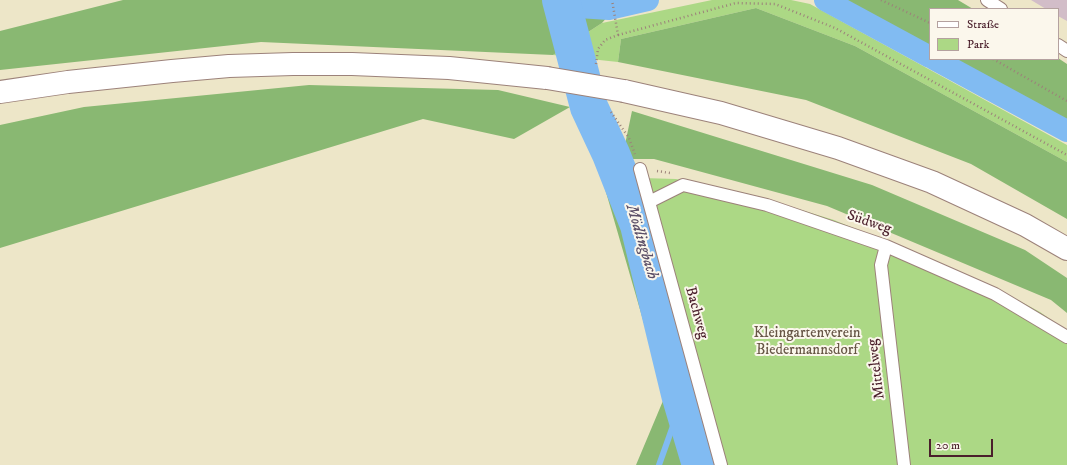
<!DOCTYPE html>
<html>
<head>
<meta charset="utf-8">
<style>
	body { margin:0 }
	#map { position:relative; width:1067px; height:465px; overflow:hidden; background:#ede6c8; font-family:"IM FELL DW Pica",serif }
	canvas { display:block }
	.legend { position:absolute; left:929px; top:8px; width:130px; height:52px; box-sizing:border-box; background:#fbf7ec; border:1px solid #b4a19f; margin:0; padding:5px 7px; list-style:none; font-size:12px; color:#4a1f2b }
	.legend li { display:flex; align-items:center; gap:8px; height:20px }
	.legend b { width:20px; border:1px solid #b4a19f }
	.scale { position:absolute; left:929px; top:439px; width:64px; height:18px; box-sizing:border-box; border:2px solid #4a1f2b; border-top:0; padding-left:5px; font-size:12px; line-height:14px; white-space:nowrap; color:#4a1f2b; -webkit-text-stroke:3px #fbf7ec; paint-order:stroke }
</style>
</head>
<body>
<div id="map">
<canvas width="1067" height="465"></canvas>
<ul class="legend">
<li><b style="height:5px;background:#fff"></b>Straße</li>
<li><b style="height:11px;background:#acd885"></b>Park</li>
</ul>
<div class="scale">20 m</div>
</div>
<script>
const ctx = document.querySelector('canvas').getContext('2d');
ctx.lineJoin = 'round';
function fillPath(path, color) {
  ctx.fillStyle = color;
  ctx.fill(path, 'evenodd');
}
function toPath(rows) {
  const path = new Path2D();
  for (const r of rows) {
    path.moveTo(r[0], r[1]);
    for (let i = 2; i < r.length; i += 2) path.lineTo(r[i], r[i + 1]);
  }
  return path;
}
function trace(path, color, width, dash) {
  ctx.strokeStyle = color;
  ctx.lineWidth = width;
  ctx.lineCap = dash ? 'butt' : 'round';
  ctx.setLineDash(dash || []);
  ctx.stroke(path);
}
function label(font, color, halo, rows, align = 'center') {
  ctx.font = font + ' "IM FELL DW Pica",serif';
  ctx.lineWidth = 4;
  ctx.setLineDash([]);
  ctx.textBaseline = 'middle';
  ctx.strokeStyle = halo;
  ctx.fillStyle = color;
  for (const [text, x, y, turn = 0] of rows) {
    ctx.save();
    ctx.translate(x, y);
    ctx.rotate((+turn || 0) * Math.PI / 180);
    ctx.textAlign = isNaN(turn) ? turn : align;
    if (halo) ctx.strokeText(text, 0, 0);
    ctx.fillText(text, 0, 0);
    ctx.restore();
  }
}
const industrial = toPath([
	[1031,0,1067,0,1067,21,1058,16,1058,9,1046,9]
]);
const green = toPath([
	[712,0,791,0,810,4,1067,145,1067,162,855,46,756,8,621,39,618,62,553,55,602,23],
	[642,178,676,179,749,194,834,220,990,285,1040,312,1067,331,1067,465,714,465,631,180]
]);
const forest = toPath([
	[123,0,622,0,602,23,553,55,261,42,0,70,0,31],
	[839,0,958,0,973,9,930,9,930,49],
	[756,8,855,46,1067,162,1067,219,971,164,806,100,618,62,621,39],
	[1058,58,1067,64,1067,123,948,59],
	[309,85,498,90,570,107,514,139,423,119,0,248,0,125,84,107],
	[632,111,872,185,1025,250,1067,278,1067,313,1051,300,827,206,654,159,622,159],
	[599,168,631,180,714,465,636,465,665,396]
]);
const stream = toPath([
	[659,465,674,423,680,394]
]);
const canal = toPath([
	[825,0,930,57],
	[563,6,609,9,648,0],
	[934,59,1067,131]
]);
const river = toPath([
	[561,0,589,107,611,154,639,225,680,394,701,465]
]);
const path = toPath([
	[881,0,930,23],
	[618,35,736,3,775,4,835,28,1067,155],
	[993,59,1067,101],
	[596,64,598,49,605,40,618,35,612,0],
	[611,112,629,138,635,154],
	[657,171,670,173]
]);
const lane = toPath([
	[987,0,1001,9],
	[1058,45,1067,51],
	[640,169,721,465],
	[649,202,683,185,767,205,886,246,995,294,1067,337],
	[886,246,881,265,904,465]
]);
const primary = toPath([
	[624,91,721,113,838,148,932,182,1025,225,1067,249],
	[0,92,68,82,172,71,229,66,293,64,352,64,449,68,547,78]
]);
const primaryBridge = toPath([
	[547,78,624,91]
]);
const streetNames = [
	["Südweg",869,223,19],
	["Bachweg",696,313,75],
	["Mittelweg",877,369,-97]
];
const parkNames = [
	["Kleingartenverein",807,334],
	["Biedermannsdorf",807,351]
];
const waterNames = [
	["Mödlingbach",641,242,73]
];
fillPath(industrial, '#d2bdc8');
fillPath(green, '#acd885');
fillPath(forest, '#89b872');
trace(stream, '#81bbf2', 6);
trace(canal, '#81bbf2', 22);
trace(river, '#81bbf2', 38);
trace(lane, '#9c827a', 14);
trace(primary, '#9c827a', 24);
trace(path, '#9c827a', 2.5, [1, 3]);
trace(lane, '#fff', 12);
trace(primary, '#fff', 22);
trace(primaryBridge, '#9c827a', 24, []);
trace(primaryBridge, '#fff', 22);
label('15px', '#4a1f2b', '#fbf7ec', streetNames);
label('15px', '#675646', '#fbf7ec', parkNames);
label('italic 16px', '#5a4e67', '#fbf7ec', waterNames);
</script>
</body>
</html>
